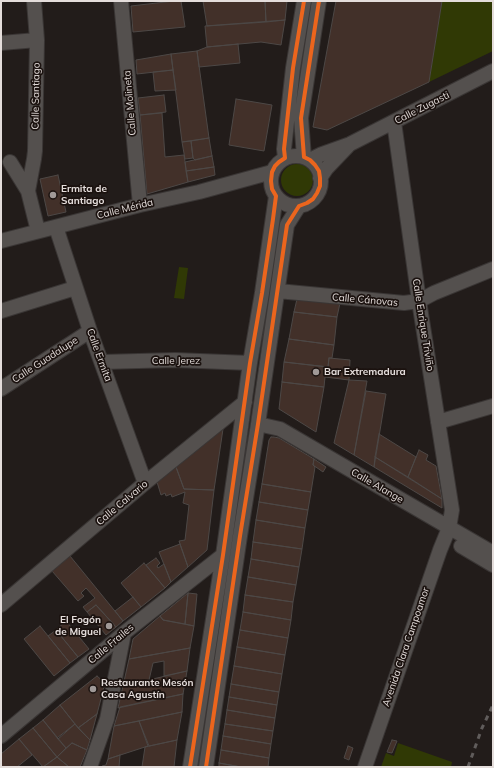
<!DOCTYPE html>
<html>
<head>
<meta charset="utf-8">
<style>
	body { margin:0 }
	#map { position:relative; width:494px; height:768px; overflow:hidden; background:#221c1a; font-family:Mulish,sans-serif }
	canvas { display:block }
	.frame { position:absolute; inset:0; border:2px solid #e4dddb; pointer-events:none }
</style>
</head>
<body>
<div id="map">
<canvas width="494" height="768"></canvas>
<div class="frame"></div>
</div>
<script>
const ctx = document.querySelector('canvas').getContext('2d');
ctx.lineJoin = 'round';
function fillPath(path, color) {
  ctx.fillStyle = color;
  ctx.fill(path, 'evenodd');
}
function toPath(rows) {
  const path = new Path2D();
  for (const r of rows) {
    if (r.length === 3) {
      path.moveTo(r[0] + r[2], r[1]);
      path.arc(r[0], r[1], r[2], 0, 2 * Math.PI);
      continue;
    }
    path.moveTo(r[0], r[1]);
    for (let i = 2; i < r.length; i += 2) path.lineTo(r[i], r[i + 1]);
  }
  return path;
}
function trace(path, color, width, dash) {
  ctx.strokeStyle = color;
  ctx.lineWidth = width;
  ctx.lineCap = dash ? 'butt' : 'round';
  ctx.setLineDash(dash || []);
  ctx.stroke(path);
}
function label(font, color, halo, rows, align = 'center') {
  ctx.font = font + ' Mulish,sans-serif';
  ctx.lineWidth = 3.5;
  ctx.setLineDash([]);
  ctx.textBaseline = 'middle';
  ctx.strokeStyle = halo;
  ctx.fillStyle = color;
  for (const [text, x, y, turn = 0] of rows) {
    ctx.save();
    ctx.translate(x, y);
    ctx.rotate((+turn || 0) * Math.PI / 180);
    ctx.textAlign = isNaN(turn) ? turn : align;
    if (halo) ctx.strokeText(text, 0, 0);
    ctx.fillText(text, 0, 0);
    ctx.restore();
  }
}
const green = toPath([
	[442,1,493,1,493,51,429,82],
	[297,180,16],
	[179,267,188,268,184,299,174,298],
	[398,743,452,762,451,767,381,767,386,753,394,756]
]);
const building = toPath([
	[174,1,181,1,185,27,133,32,131,6,174,1],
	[203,1,265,1,266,22,207,26,203,1],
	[265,1,287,1,285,20,266,22,265,1],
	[336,1,442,1,429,82,327,130,313,127,336,1],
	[285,20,281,45,261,42,207,47,205,26,285,20],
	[238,44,240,63,199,67,197,51,207,47,238,44],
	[197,51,209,138,182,142,171,54,197,51],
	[171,54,173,70,137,74,136,60,171,54],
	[173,70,176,90,155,91,153,72,173,70],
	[164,95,166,112,140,115,138,98,164,95],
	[236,99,272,105,264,151,229,145,236,99],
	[162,113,165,157,184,155,188,182,147,194,140,115,162,113],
	[209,138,212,156,195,160,193,158,191,141,209,138],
	[191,141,193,158,185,159,182,142,191,141],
	[212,156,214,167,186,171,185,162,212,156],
	[214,167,215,175,188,182,186,171,214,167],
	[58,175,66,212,48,216,40,179,58,175],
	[297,299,340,303,337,317,294,312,297,299],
	[294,312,337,317,334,345,289,339,294,312],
	[289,339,334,345,332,358,329,358,328,367,284,362,289,339],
	[329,358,350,360,349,380,325,377,324,387,282,382,284,362,328,367,329,358],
	[349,380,367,381,354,455,334,443,349,380],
	[282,382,324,387,316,432,279,409,282,382],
	[366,391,386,394,374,467,354,455,366,391],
	[223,429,214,490,184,489,176,467,223,429],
	[379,434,416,457,408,477,375,457,379,434],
	[271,437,274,437,279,438,314,459,313,465,315,467,311,492,262,484,269,440,271,437],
	[419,450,428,455,426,460,436,466,442,499,408,477,419,450],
	[375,457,442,499,442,508,374,467,375,457],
	[314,459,326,467,323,472,313,465,314,459],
	[176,467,184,489,214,490,207,550,188,567,179,541,185,540,189,505,183,503,185,492,172,497,171,494,166,496,165,493,161,495,157,482,176,467],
	[262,484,311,492,308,510,259,502,262,484],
	[259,502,308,510,305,528,256,520,259,502],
	[256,520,305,528,302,549,253,542,256,520],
	[253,542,302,549,299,567,251,559,253,542],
	[180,544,188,567,171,582,159,552,180,544],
	[70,556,123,621,116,627,96,605,87,612,83,607,95,598,86,588,81,593,84,596,78,601,52,571,70,556],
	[156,558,160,563,157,566,158,568,164,564,171,582,165,588,146,565,156,558],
	[251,559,299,567,296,585,248,577,251,559],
	[144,563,165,588,141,607,121,583,144,563],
	[248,577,296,585,293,602,245,595,248,577],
	[188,593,197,594,194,626,185,624,188,593],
	[188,593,185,624,163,620,160,616,188,593],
	[245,595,293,602,291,620,243,612,245,595],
	[133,597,141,607,123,621,115,611,133,597],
	[96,605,116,627,106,635,87,612,96,605],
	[243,612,291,620,288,638,240,630,243,612],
	[160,616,163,620,194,626,190,648,129,659,133,639,160,616],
	[66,621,89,649,78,657,56,630,66,621],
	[40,626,70,663,54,676,24,639,40,626],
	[56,630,78,657,70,663,48,636,56,630],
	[240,630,288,638,285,655,237,647,240,630],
	[237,647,285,655,282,674,234,666,237,647],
	[190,648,187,671,164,676,164,661,153,663,149,680,123,686,129,659,190,648],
	[234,666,282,674,279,692,231,684,234,666],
	[187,671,183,694,118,708,123,686,187,671],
	[97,676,105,683,97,714,78,728,60,705,97,676],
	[231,684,279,692,277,705,229,697,231,684],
	[183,694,182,712,114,726,120,707,183,694],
	[229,697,277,705,275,718,227,710,229,697],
	[60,705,75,724,58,739,43,720,60,705],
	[227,710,275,718,273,731,225,724,227,710],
	[182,712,177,740,149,746,139,721,182,712],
	[97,714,90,740,78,728,97,714],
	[43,720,66,748,57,757,33,728,43,720],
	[139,721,148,746,108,759,114,726,139,721],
	[75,724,90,740,87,750,72,743,66,748,57,738,75,724],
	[225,724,273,731,271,744,223,736,225,724],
	[33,728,57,757,43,767,19,739,33,728],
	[223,736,271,744,269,758,221,750,223,736],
	[19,739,32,755,17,767,1,767,1,754,19,739],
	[177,740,174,767,142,767,145,747,177,740],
	[392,740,397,741,392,753,387,752,392,740],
	[72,743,87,750,80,767,69,767,57,757,72,743],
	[348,746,353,748,349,760,344,758,348,746],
	[221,750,269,758,268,767,241,767,219,763,221,750],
	[120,755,119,767,102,767,102,766,106,765,108,759,120,755],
	[57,757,69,767,43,767,57,757],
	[219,763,241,767,219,767,219,763]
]);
const street = toPath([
	[121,1,140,205],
	[1,43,37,40],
	[296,181,25],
	[304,157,301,118,319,1],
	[285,158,284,149,293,68,304,1],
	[310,160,322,154,350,144,493,71],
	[10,162,28,191,38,231],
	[320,178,326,169,348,146],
	[28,191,34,159,35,151,37,40,34,1],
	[56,227,90,331,145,483],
	[1,241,140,205,199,192,272,172],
	[278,291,404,303,419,301,434,293,493,269],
	[1,311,75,288],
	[102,362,175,360,250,363],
	[1,389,90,331],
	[438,422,493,406],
	[258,424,280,429,493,553],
	[461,546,493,565],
	[1,605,145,483,245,402],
	[1,736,124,633,223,555],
	[90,767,107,719,124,633],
	[190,767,223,555,250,363,262,293,276,196],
	[206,767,240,536,258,424,287,225,299,206],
	[365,767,440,550,449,528,452,510,419,301,394,122]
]);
const rail = toPath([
	[468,767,482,728,493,705]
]);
const cycleway = toPath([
	[190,767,223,555,250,363,262,293,273,219,276,196,272,189,271,181,272,172,275,166,279,162,285,158,284,149,293,68,304,1],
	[206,767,240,536,258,424,287,225,299,206,307,203,313,199,317,193,320,186,320,178,319,171,315,165,310,160,304,157,301,118,319,1]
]);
const markers = [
	[53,195,4,"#a09997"],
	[316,372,4,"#a09997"],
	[109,626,4,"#a09997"],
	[93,689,4,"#a09997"]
];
const streetNames = [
	["Calle Santiago",36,96,-89],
	["Calle Molineta",130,103,-95],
	["Calle Zugasti",422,108,-27],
	["Calle Mérida",125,209,-14],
	["Calle Cánovas",365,300,5],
	["Calle Enrique Triviño",423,325,81],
	["Calle Ermita",99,355,70],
	["Calle Guadalupe",45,360,-33],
	["Calle Jerez",176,361],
	["Calle Alange",377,486,30],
	["Calle Calvario",122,503,-40],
	["Calle Frailes",111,644,-40],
	["Avenida Clara Campoamor",406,647,-71]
];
const poiNames = [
	["Ermita de",61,189],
	["Santiago",61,201],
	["Bar Extremadura",324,372],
	["El Fogón",101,620,"right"],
	["de Miguel",101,632,"right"],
	["Restaurante Mesón",101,683],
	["Casa Agustín",101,695]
];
fillPath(green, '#303905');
fillPath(building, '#423029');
trace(building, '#4d4846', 1);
trace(street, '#3a3635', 16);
trace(street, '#54504e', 14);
trace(rail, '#605c5b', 3, [5, 5]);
trace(cycleway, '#eb651d', 4);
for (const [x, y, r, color] of markers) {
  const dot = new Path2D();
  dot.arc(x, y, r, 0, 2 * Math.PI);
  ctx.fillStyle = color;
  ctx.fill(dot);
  trace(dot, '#1b120f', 1.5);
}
label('10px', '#e4dddb', '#1b120f', streetNames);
label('bold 10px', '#e4dddb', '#1b120f', poiNames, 'left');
</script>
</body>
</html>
